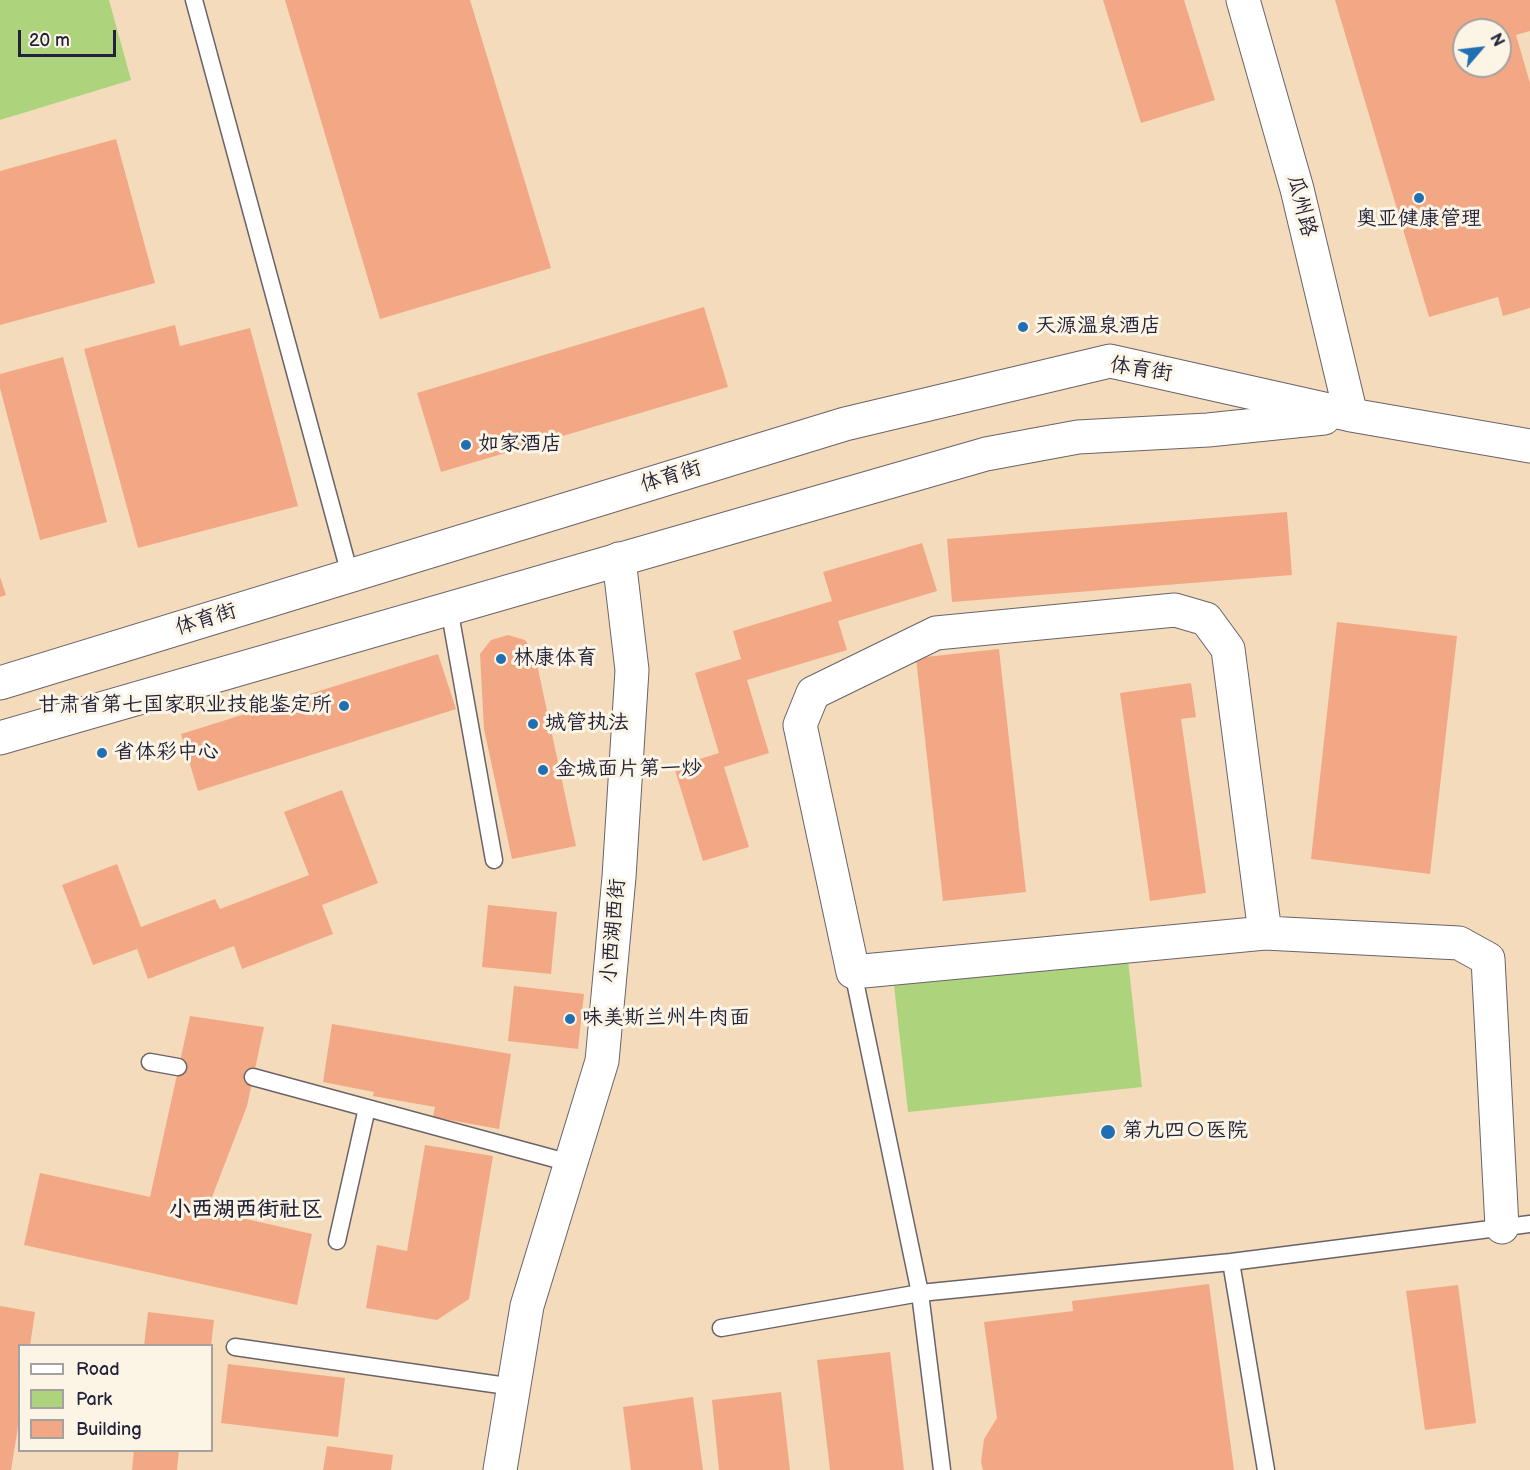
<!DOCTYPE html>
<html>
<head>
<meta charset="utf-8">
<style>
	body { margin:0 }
	#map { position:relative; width:1530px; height:1470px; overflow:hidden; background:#f3dbbb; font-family:"Balsamiq Sans",sans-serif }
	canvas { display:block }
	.legend { position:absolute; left:18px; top:1344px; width:195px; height:108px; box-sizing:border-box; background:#fcf5e5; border:2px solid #a5a1a1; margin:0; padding:8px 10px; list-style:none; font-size:18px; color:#22223b }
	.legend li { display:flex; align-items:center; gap:12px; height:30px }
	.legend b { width:30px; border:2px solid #a5a1a1 }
	.north { position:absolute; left:1452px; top:18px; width:60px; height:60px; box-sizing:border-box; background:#fcf5e5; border:2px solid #a5a1a1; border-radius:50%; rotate:62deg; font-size:16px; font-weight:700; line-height:24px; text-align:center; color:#22223b }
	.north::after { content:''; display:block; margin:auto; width:21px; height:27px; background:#1f6fb2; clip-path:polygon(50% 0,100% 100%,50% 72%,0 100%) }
	.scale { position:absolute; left:18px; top:30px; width:98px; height:27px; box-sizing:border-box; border:3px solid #22223b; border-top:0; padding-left:8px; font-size:18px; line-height:21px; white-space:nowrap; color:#22223b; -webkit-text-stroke:4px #fcf5e5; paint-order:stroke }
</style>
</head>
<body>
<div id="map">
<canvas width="1530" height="1470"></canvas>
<ul class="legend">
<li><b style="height:8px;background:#fff"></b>Road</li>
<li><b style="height:16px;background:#add37d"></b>Park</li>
<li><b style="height:16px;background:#f3a885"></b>Building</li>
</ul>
<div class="north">N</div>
<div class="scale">20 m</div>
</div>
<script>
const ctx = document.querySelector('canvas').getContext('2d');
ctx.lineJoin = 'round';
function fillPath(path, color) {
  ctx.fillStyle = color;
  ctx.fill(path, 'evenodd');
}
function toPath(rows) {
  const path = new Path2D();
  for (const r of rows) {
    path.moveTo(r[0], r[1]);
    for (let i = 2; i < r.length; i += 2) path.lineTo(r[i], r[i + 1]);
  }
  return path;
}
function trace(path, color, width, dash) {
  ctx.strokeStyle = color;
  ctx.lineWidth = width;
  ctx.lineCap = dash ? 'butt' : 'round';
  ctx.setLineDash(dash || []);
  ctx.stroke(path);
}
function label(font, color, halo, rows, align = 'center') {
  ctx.font = font + ' "Balsamiq Sans","LXGW WenKai TC",sans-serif';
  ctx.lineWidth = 6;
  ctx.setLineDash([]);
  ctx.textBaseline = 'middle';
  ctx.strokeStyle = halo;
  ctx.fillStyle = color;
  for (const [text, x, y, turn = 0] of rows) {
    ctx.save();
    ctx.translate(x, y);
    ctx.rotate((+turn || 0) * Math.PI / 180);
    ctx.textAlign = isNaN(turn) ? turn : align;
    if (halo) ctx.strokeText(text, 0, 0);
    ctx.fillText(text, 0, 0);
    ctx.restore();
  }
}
const green = toPath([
	[0,0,109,0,131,80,0,120],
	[1128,960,1142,1087,908,1112,894,985]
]);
const building = toPath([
	[285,0,470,0,551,268,380,319],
	[1103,0,1184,0,1215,100,1141,123],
	[1335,0,1530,0,1530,31,1516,35,1530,83,1530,308,1503,316,1498,297,1429,317],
	[1464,30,1500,30,1500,66,1464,66],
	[116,139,155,283,0,325,0,171],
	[704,307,728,387,441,472,417,393],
	[175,325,180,346,250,328,298,506,138,548,84,349],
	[63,357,107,522,40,540,0,388,0,374],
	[1287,512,1292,575,952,602,947,539],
	[922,543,937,591,838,621,847,650,747,680,769,753,724,767,749,847,703,861,674,767,719,753,695,673,741,659,733,631,832,601,823,572],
	[0,577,6,595,0,597],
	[1337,622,1457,636,1430,874,1311,859],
	[508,635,525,640,535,655,576,846,512,859,484,729,480,654,491,640],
	[999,649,1026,892,943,901,916,658],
	[438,654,456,709,198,791,181,734],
	[1191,683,1196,717,1181,719,1206,893,1150,901,1120,693],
	[342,790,378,883,322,905,333,934,242,969,234,946,148,979,137,949,93,965,62,885,117,864,141,927,215,899,220,909,309,875,284,812],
	[488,905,557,912,551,974,482,967],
	[514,986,584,994,578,1049,508,1041],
	[190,1016,264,1027,247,1106,207,1210,312,1234,297,1305,24,1245,40,1173,150,1197],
	[332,1024,511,1054,499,1129,433,1117,435,1107,373,1096,374,1092,323,1082],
	[425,1145,493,1156,469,1299,437,1320,366,1308,377,1245,407,1251],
	[1209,1284,1234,1470,983,1470,981,1462,984,1439,997,1418,984,1322,1073,1311,1072,1301],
	[1458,1285,1476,1423,1425,1430,1406,1291],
	[0,1306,35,1312,30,1346,20,1346,20,1415,11,1470,0,1470],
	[148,1312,214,1320,211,1346,144,1346],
	[890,1352,904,1470,830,1470,817,1360],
	[228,1364,345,1378,338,1437,221,1423],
	[781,1392,790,1470,719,1470,712,1400],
	[693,1397,703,1470,631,1470,623,1407],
	[327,1446,393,1455,391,1470,323,1470],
	[134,1450,179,1450,177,1470,132,1470]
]);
const service = toPath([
	[194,0,350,575],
	[449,608,494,860],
	[853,972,920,1293,942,1470],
	[150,1062,178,1067],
	[253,1077,570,1163],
	[337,1241,367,1108],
	[1231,1262,1266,1470],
	[721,1328,920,1293,1231,1262,1530,1224],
	[235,1347,514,1387]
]);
const minor = toPath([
	[1265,933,1228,649,1206,619,1175,610,936,633,813,693,800,725,853,972,1265,933,1459,943,1488,959,1502,1227],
	[500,1470,527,1306,602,1061,619,877,632,670,619,559]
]);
const tertiary = toPath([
	[1243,0,1297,189,1351,415],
	[0,683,845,424,1110,361,1351,415,1530,446],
	[0,738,986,454,1078,437,1208,430,1324,418]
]);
const markers = [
	[1419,198,6,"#1f6fb2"],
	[1023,327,6,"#1f6fb2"],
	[466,445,6,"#1f6fb2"],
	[501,659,6,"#1f6fb2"],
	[344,706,6,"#1f6fb2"],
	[533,724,6,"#1f6fb2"],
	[102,753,6,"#1f6fb2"],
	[543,770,6,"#1f6fb2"],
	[570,1019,6,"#1f6fb2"],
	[1108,1132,8,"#1f6fb2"]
];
const streetNames = [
	["瓜州路",1301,206,76],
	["体育街",1141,370,9],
	["体育街",671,477,-17],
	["体育街",206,620,-17],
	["小西湖西街",614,931,-85]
];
const poiNames = [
	["奥亚健康管理",1419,220,"center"],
	["天源温泉酒店",1035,327],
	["如家酒店",478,445],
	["林康体育",513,659],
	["甘肃省第七国家职业技能鉴定所",332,706,"right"],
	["城管执法",545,724],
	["省体彩中心",114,753],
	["金城面片第一炒",555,770],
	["味美斯兰州牛肉面",582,1019],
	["第九四〇医院",1122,1132]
];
const neighbourhoodNames = [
	["小西湖西街社区",246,1210]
];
fillPath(green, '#add37d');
fillPath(building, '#f3a885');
trace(service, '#6b6368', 19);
trace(minor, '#6b6368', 35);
trace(tertiary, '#6b6368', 35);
trace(service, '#fff', 16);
trace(minor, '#fff', 33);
trace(tertiary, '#fff', 33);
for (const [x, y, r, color] of markers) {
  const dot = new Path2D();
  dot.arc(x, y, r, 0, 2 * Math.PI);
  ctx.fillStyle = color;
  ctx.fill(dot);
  trace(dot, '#fcf5e5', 2);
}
label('21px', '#22223b', '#fcf5e5', streetNames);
label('21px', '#22223b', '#fcf5e5', poiNames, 'left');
label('bold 22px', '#22223b', '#fcf5e5', neighbourhoodNames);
</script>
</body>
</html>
